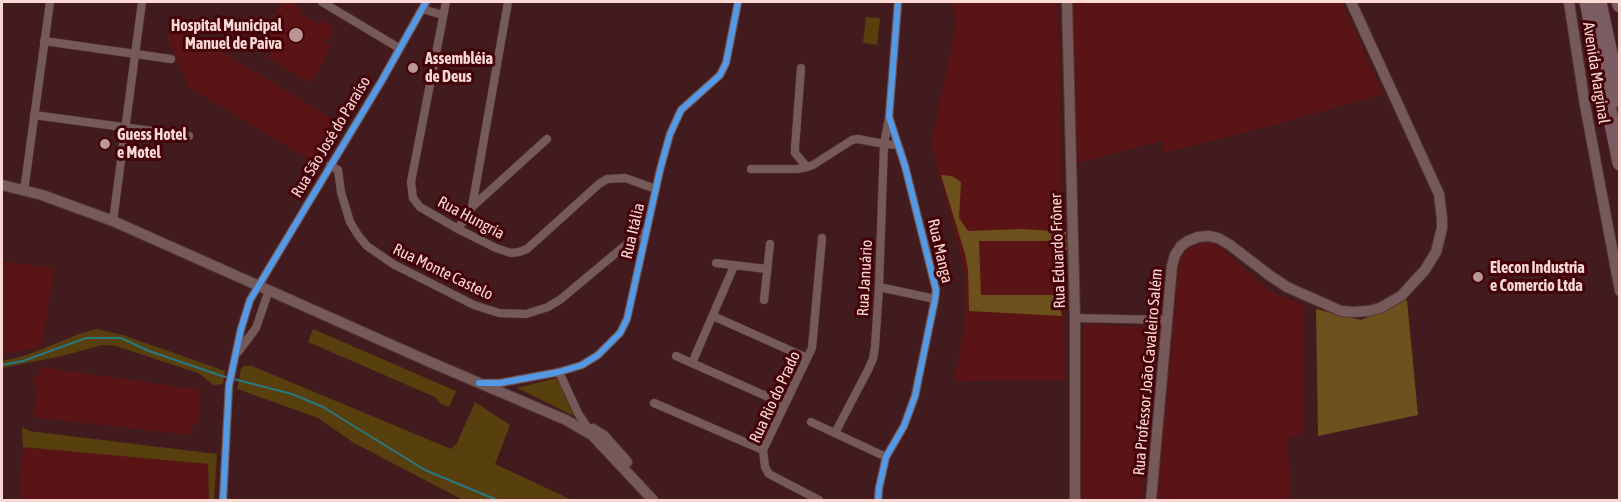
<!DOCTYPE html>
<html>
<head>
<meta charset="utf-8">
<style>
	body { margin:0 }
	#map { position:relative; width:1621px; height:502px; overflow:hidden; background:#411b1d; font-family:"Asap Condensed",sans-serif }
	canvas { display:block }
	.frame { position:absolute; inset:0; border:3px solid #fcd9d5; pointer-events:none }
</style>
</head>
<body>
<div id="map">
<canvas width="1621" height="502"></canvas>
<div class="frame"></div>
</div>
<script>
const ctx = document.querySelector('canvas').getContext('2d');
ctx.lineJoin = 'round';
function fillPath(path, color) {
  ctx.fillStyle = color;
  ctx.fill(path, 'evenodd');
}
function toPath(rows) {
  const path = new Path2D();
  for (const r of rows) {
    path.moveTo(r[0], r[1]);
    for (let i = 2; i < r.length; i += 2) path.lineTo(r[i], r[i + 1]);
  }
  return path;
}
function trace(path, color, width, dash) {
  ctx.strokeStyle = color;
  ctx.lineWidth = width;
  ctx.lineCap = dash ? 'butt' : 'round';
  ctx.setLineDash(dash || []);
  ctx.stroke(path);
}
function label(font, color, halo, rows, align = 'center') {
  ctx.font = font + ' "Asap Condensed",sans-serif';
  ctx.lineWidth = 6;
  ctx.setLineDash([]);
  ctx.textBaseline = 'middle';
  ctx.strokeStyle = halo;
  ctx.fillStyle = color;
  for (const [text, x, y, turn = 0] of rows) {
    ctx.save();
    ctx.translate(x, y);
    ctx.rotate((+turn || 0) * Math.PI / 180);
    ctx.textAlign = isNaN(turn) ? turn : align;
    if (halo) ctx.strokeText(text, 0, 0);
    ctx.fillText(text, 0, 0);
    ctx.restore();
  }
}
const built = toPath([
	[282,2,291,2,302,9,301,14,319,24,322,19,334,28,326,42,332,46,311,83,267,58,272,51,262,45,258,51,255,49],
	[952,2,1058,2,1065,380,954,381,965,325,965,272,931,144,957,21],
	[1070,2,1342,2,1383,94,1285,122,1164,153,1164,140,1075,164],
	[174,23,345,126,322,167,190,88,167,39],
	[1208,242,1220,247,1271,292,1303,305,1304,434,1288,437,1290,500,1157,500,1179,264,1183,254,1193,246],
	[2,261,54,268,42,346,2,355],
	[1083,324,1158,328,1142,500,1082,500],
	[40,367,201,390,198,425,192,425,189,435,33,417,37,386,32,385,33,378,38,375],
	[23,447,208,464,209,500,19,500]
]);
const green = toPath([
	[866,17,880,18,877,45,863,43],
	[96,329,123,335,225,371,223,384,214,385,198,373,116,346,102,345,62,356,2,368,2,361,27,355,79,334],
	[313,329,456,391,449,407,441,404,435,397,308,342],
	[244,366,252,366,451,449,457,443,475,402,510,425,495,464,572,500,463,500,354,443,318,418,237,389,241,369],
	[557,378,574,416,517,388],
	[22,427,29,431,217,454,214,500,209,500,208,464,23,447]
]);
const forest = toPath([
	[941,175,952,176,961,182,959,218,968,231,1024,229,1066,232,1067,250,1059,250,1056,244,1052,241,979,241,981,295,1056,295,1062,316,969,311,968,269,965,254],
	[1407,300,1418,415,1318,436,1316,309,1361,320]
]);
const stream = toPath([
	[2,365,23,361,86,338,121,338,149,351,222,376,292,394,323,407,425,470,497,500]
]);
const minor = toPath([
	[322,2,399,48],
	[446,2,411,182,413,198,420,207,458,229,496,248,511,253,519,252,527,249,599,184,607,179,625,178,656,189],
	[422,9,443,15],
	[44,41,171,59],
	[801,68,795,148,795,153,807,167],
	[34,115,189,136],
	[330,165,338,170,341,192,350,222,358,235,367,246,393,264,474,305,499,313,526,314,548,307,561,299,622,248,647,230],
	[751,169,797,169,807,167,813,165,852,140,858,139,884,144,898,145],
	[24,191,50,2],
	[472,207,508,2],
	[113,221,142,2],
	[458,229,472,207,547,139],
	[716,263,767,269],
	[879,287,935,299],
	[764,300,770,244],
	[713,316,807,358],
	[1075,318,1167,320],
	[238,352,256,328,269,290],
	[676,356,784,404],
	[692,363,734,266],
	[559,372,578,413,591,433],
	[483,383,500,383,559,372,582,365,598,355,620,333,627,319,660,170,670,134,681,110,720,75,726,63,738,2],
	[654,403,763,450],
	[811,422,886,457],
	[835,433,868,370,873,359,875,347,879,287,884,144,889,118],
	[223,500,229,385,241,329,250,300,381,82,426,2],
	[819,500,769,474,765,467,763,450,812,348,822,238],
	[878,500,879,488,886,457,904,426,915,396,935,299,936,290,905,166,889,117,898,2]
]);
const secondary = toPath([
	[1067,2,1075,318,1075,500],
	[1569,2,1585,105,1620,291],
	[2,185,42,195,113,221,430,362,566,420,592,435,653,500],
	[593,429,604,436,627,462],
	[1151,500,1172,266,1175,255,1181,246,1188,241,1198,237,1209,236,1218,238,1230,245,1269,275,1287,287,1341,311,1353,312,1368,311,1380,308,1401,296,1425,270,1436,252,1442,228,1442,219,1439,194,1351,2]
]);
const motorway = toPath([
	[1587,2,1620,163],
	[1599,2,1620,100],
	[1619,2,1620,5]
]);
const cycleway = toPath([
	[479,383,500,383,559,372,582,365,598,355,620,333,627,319,660,170,670,134,681,110,720,75,726,63,738,2],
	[223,500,229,385,241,329,250,300,381,82,426,2],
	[878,500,879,488,886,457,904,426,915,396,935,299,936,290,905,166,889,117,898,2]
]);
const markers = [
	[296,35,8,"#bb9695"],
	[413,68,6,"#bb9695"],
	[105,144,6,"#bb9695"],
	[1478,277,6,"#bb9695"]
];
const poiNames = [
	["Hospital Municipal",282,26,"right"],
	["Manuel de Paiva",282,44,"right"],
	["Assembléia",425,59],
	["de Deus",425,77],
	["Guess Hotel",117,135],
	["e Motel",117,153],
	["Elecon Industria",1490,268],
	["e Comercio Ltda",1490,286]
];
const streetNames = [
	["Avenida Marginal",1596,73,81],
	["Rua São José do Paraíso",331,137,-59],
	["Rua Hungria",471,218,28],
	["Rua Itália",633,231,-77],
	["Rua Manga",940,251,77],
	["Rua Eduardo Frôner",1058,251,-92],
	["Rua Monte Castelo",443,272,26],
	["Rua Januário",865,278,-87],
	["Rua Professor João Cavaleiro Salém",1148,372,-85],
	["Rua Rio do Prado",775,397,-65]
];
fillPath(built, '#5b1416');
fillPath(green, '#583f0e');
fillPath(forest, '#6c511d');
trace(stream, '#2a7981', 2);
trace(minor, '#533738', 9);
trace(secondary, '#533738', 12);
trace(motorway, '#533738', 16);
trace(minor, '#765a59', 8);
trace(secondary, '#765a59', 10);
trace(motorway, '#7b5c63', 15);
trace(cycleway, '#5399e6', 6);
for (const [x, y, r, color] of markers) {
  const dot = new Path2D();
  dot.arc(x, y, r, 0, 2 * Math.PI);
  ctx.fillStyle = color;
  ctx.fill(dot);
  trace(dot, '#440006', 2);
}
label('bold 16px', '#fcd9d5', '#440006', poiNames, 'left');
label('16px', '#fcd9d5', '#440006', streetNames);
</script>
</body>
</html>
